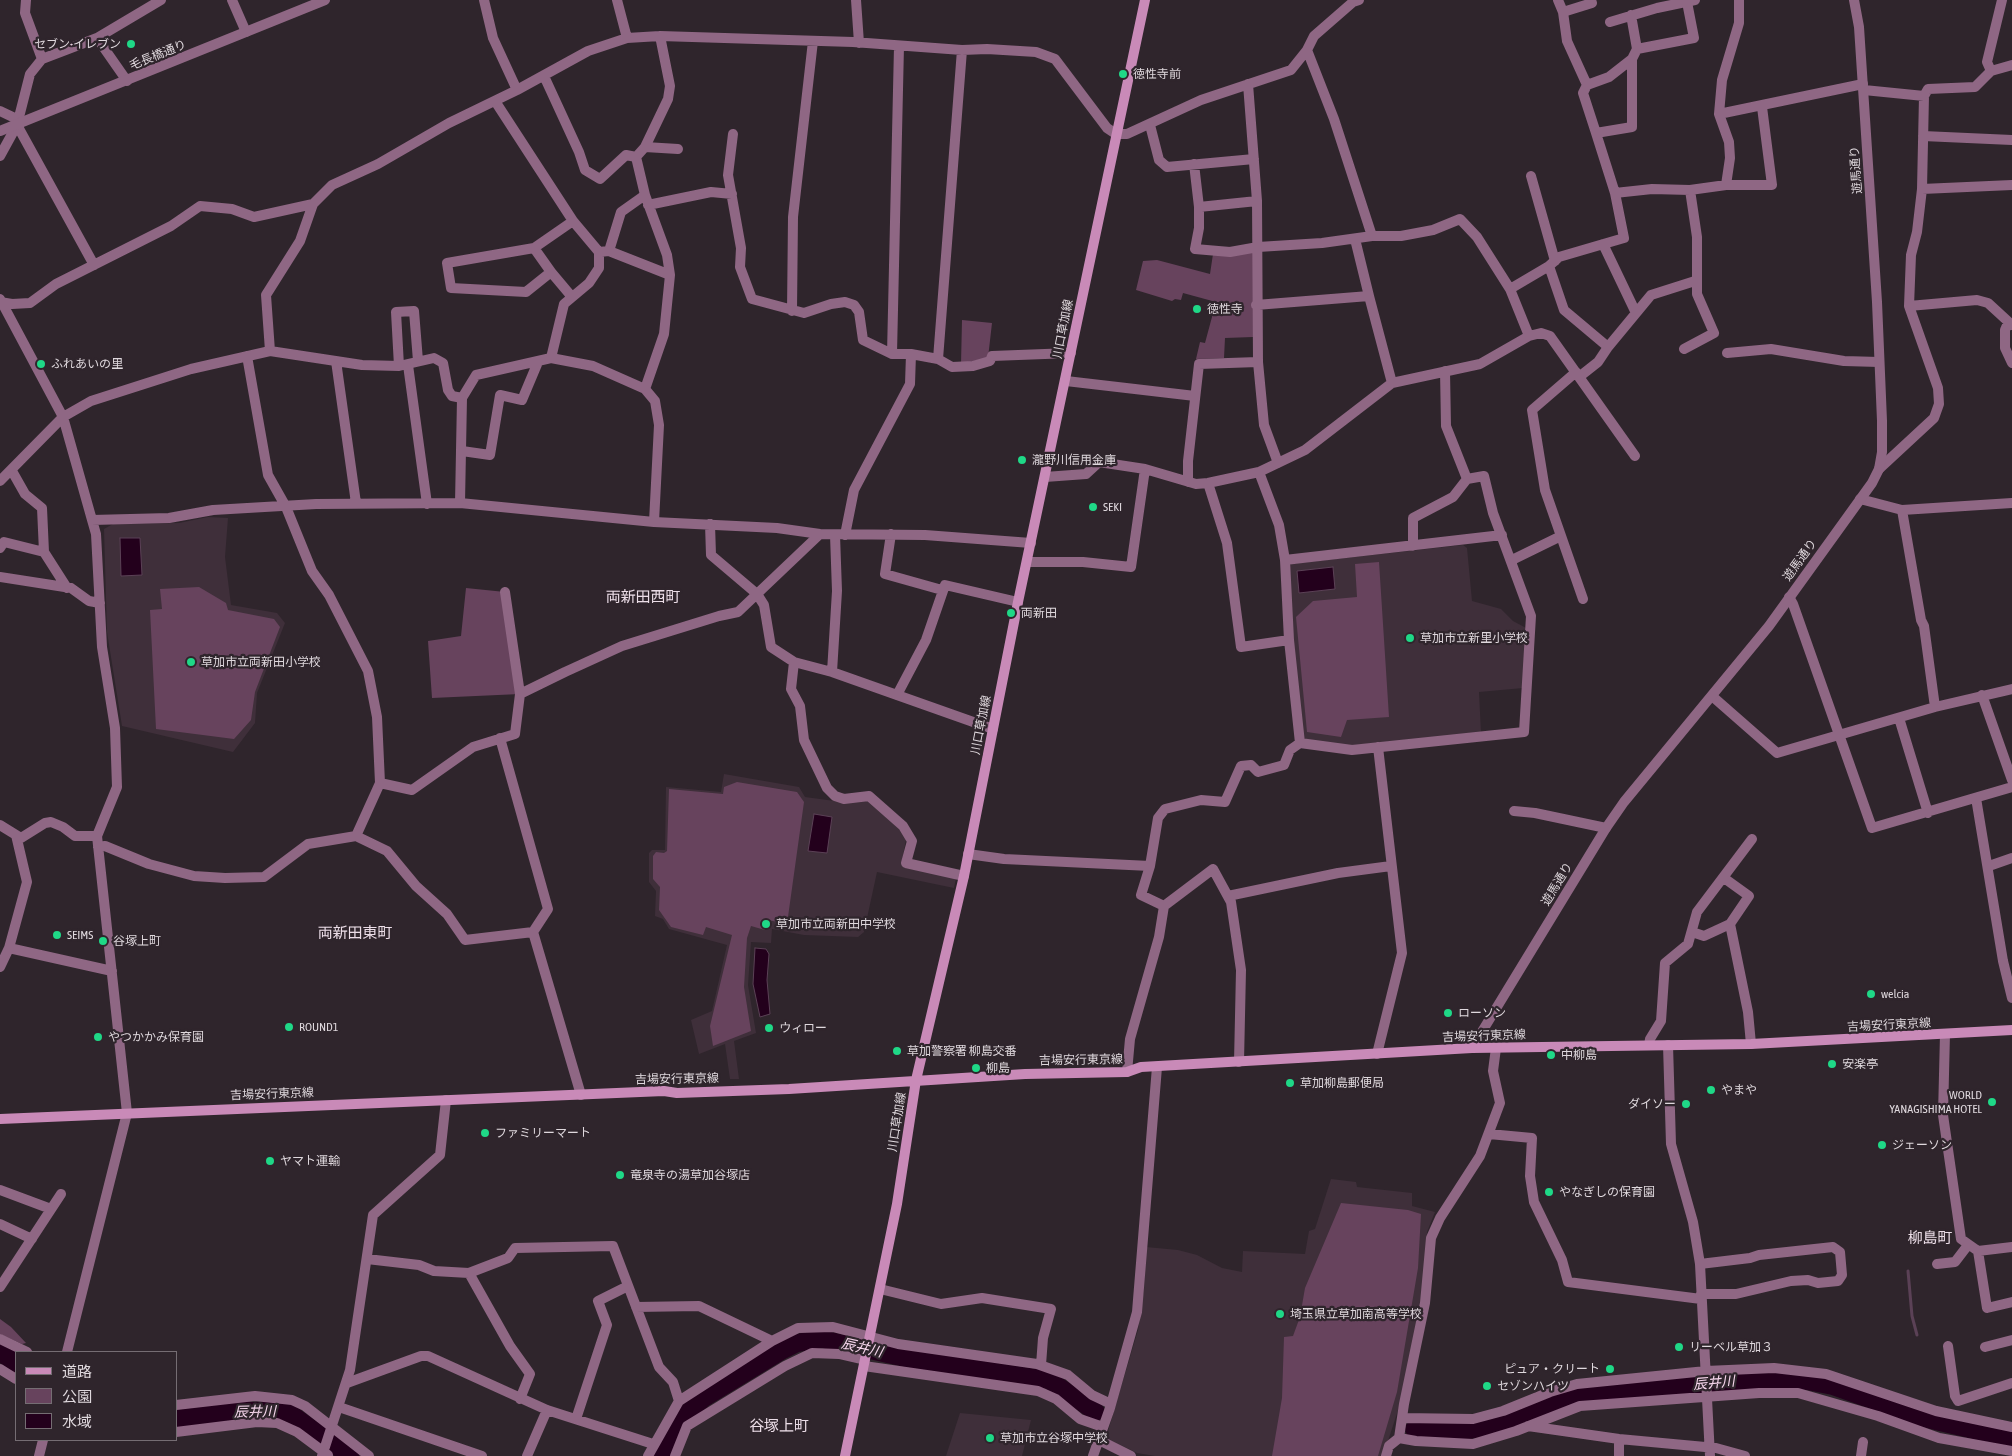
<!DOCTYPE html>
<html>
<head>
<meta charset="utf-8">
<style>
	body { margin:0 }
	#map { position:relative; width:2012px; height:1456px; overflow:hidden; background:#2f252c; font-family:"Asap Condensed","Noto Sans JP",sans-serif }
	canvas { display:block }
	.legend { position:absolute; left:15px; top:1351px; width:162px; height:90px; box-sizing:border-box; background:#2f252c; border:1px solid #756d73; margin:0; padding:6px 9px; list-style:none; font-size:15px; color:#dfd8dd }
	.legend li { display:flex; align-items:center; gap:10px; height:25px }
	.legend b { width:25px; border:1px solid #756d73 }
</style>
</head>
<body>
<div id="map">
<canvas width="2012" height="1456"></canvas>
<ul class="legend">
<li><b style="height:6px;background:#c98ab8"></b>道路</li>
<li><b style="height:14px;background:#67435d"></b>公園</li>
<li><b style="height:14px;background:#23001c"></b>水域</li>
</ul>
</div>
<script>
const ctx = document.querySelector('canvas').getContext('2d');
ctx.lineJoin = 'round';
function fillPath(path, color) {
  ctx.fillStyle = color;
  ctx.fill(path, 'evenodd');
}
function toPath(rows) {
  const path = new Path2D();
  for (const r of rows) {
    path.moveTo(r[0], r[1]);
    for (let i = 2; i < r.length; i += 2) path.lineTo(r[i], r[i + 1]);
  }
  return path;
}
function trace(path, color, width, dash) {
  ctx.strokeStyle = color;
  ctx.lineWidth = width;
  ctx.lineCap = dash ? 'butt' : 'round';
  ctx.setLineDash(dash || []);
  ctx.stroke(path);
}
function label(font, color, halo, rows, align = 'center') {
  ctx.font = font + ' "Asap Condensed","Noto Sans JP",sans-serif';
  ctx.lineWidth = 4.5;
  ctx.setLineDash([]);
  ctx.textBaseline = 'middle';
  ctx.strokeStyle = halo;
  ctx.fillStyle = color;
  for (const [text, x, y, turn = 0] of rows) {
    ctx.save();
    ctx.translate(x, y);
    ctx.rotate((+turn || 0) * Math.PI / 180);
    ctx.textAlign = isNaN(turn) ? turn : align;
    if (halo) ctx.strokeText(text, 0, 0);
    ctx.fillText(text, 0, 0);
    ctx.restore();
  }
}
const built = toPath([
	[208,517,228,518,225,557,231,605,277,613,285,623,257,693,255,723,233,752,122,726,107,632,104,529,113,524,179,523],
	[1463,545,1467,548,1472,601,1501,609,1513,621,1528,629,1523,688,1479,692,1481,733,1345,746,1306,741,1302,736,1287,568,1291,564],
	[724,774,799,787,805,797,842,802,868,800,907,835,901,865,956,878,954,888,877,872,864,932,858,937,804,935,772,929,771,943,751,942,748,985,756,1033,734,1041,739,1079,730,1079,725,1044,699,1054,691,1020,712,1011,727,945,669,929,663,919,655,916,656,891,649,882,649,853,652,850,665,850,666,787,721,792],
	[1331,1179,1356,1182,1357,1187,1412,1193,1412,1206,1435,1212,1427,1232,1423,1298,1404,1392,1383,1456,1155,1456,1137,1453,1106,1438,1138,1330,1144,1289,1146,1247,1178,1250,1197,1255,1222,1268,1242,1272,1243,1251,1305,1254,1309,1231,1315,1229],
	[960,1413,1031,1420,1022,1456,946,1456]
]);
const green = toPath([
	[1254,252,1253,337,1225,338,1224,358,1196,359,1200,342,1205,343,1216,302,1183,293,1181,300,1175,299,1172,301,1136,290,1143,261,1157,260,1210,274,1213,254],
	[962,320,992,323,988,358,961,364],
	[1379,562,1389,717,1347,720,1341,737,1307,732,1296,617,1313,601,1357,597,1355,564],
	[199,587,226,603,228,610,274,619,280,627,255,692,251,720,234,739,156,729,150,610,162,609,160,589],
	[466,588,505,592,520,694,432,698,428,641,461,636],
	[737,782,797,792,804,802,787,924,768,920,765,930,751,926,747,938,744,987,751,1031,713,1046,710,1026,732,935,706,927,703,935,671,927,659,910,660,887,653,879,653,856,656,852,664,853,667,851,669,789,723,794,724,787],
	[1341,1203,1408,1210,1421,1214,1418,1268,1397,1392,1378,1456,1272,1456,1282,1398,1284,1337,1293,1336,1300,1317,1305,1288],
	[0,1319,11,1327,26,1343,22,1344,0,1334]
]);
const water = toPath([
	[120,538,140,538,142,575,121,576,120,538],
	[1333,567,1335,589,1299,593,1297,571,1333,567],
	[814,814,832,817,827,853,808,851,814,814],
	[755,948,766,949,769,954,767,980,770,1014,760,1017,753,984,755,948]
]);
const stream = toPath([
	[1908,1271,1912,1316,1917,1335]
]);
const river = toPath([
	[0,1352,16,1363],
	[176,1419,239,1411,279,1411,291,1414,350,1456],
	[1414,1429,1465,1431,1500,1424,1576,1394,1776,1379,1807,1381,1833,1386,1923,1418,2012,1439],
	[662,1456,679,1420,704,1398,781,1351,797,1343,822,1339,905,1358,1049,1380,1096,1412]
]);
const minor = toPath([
	[26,0,25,13,42,59],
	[232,0,246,32],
	[484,0,493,38,517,90],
	[617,0,627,38],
	[856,0,859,43],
	[1558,0,1563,12,1567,41,1587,85,1583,93,1596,133,1632,127,1632,59],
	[1563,12,1592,3,1591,0],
	[1631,15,1637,49],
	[1610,22,1657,8,1695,0],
	[97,38,161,0],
	[1307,50,1334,119,1372,236],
	[1991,71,1987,62,2002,0],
	[544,76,579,152,585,170,600,179,626,155,636,157,645,147,678,149],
	[1248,84,1257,201,1258,362,1264,425,1278,463],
	[1587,85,1609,77,1632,59,1637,49,1694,38,1687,2],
	[1864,90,1924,96],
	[495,101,573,221,599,252,599,268,589,283,564,304,551,358],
	[0,111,19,120],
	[1719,114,1863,84],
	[1150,125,1159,160,1167,167,1254,159],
	[733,134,728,175,741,248,740,267,752,299,804,313,831,304,845,302,854,305,859,312,863,340,892,354,911,354,938,359,952,367,973,366,990,361,992,356,1071,353],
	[1923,136,2012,140],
	[645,147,668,99,670,86,660,36],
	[0,156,17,125],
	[1194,164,1199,207,1199,228,1195,249,1230,252,1258,247,1322,243,1372,236,1401,236,1433,230,1460,219,1477,237,1510,289,1529,336],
	[1531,176,1555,261],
	[1726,185,1730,158,1729,142,1719,114,1722,80,1739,23,1739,0],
	[1922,189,2012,185],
	[1615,193,1652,189,1690,190,1726,185,1772,185,1762,107],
	[648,205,711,192,732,194],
	[1199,207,1257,201],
	[1355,239,1369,296],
	[1603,244,1636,313],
	[534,248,551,272,526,292,451,288,447,263,534,248,573,221],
	[609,251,621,212,645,195],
	[599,252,609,251,670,275],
	[94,265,17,125,30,74,42,59,97,38,127,81],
	[1549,266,1559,257,1624,238,1615,193,1596,133],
	[551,272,572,297],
	[1510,289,1549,266,1564,310,1608,347,1598,362,1579,377],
	[0,299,63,417,92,520,96,534,102,647,115,728,117,787,97,836,127,1113,67,1352],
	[0,302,12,304,30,303,56,284,171,226,200,206,232,209,254,217,313,204,332,185,378,164,449,123,517,90,588,51,627,38,660,36,853,42,962,50,987,49,1036,52,1055,59,1107,128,1116,134,1127,134,1201,100,1291,70,1307,50,1314,36,1353,2,1359,0],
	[1256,305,1369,296,1392,383],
	[1909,306,1977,300,1988,303,2012,325],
	[792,311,793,217,813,41],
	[2008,323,2005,330,2005,348,2012,363],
	[1608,347,1651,295,1695,281],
	[1684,349,1714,333,1697,294,1697,237,1690,190],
	[270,351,266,295,300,241,313,204],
	[1727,353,1771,349,1844,361,1879,362],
	[892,354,899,46],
	[938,359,962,50],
	[336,361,356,503],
	[408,365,427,504],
	[399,366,396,312,414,311,418,361],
	[1445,371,1446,426,1467,479],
	[1576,372,1532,410,1545,490,1583,599],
	[1066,381,1195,396],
	[645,389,655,401,659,425,654,522],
	[462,398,476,375,551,358,593,366,645,389,664,334,670,275,667,255,645,195,636,157],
	[462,451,490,455,500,395,522,400,538,362],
	[1879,469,1934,418,1939,404,1938,388,1909,306,1911,255,1917,232,1922,189,1924,96,1928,89,1975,87,1991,71,2012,65],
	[12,471,25,494,42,508,44,552,67,588],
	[1259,472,1279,525,1285,560,1289,640,1300,743,1352,750,1524,732,1531,616,1493,513,1484,476,1467,479,1453,497,1413,518,1413,546],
	[1045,477,1086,474,1099,462,1145,469,1196,484,1208,483,1259,472,1305,450,1392,383,1480,364,1529,336,1541,333,1550,336,1635,456],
	[0,481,63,417,91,401,191,369,270,351,362,365,399,366,434,358,443,363,448,390,452,396,462,398,460,503],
	[1188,482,1188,461,1199,364,1258,362],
	[1208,483,1227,543,1241,647,1289,640],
	[1860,499,1902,510,2012,503],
	[1902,510,1921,620,1924,626,1935,707],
	[92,520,169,518,213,510,316,504,460,503,654,522,777,528,820,534,925,535,1031,543],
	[710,524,711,555,757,594,764,605,771,647,794,662,832,672,993,729],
	[891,534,885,574,942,590],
	[845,535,854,490,910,384,911,354],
	[0,548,4,542,44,552],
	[1285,560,1502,535],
	[1512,560,1561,536],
	[1027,562,1083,562,1131,567,1145,469],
	[0,577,71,588,89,601,100,603],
	[505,592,520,694],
	[1789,597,1793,604,1872,828,2012,787],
	[794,662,791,689,800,706,804,740,827,788,835,796,844,799,869,796,903,826,912,841,906,863,964,876],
	[832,672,837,591,835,535],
	[897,695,926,640,945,585,1018,602],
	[1982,695,2012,780],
	[1712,696,1777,753,1935,707,2012,689],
	[1899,718,1928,813],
	[380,783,412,790,473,747,515,734,520,694,565,672,622,646,719,616,738,612,820,534],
	[1976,798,2003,961,2012,998],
	[1514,811,1535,813,1606,828],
	[0,825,21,838,45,823,51,822,63,827,75,836,97,836],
	[356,836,387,851,416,886,447,914,465,940,533,932,548,909,500,738],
	[98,847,105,846,149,864,194,876,225,878,264,877,308,844,356,836,380,783,377,717,368,671,329,595,312,571,286,507,268,475,247,356],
	[968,854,1004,859,1150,866],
	[1989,866,2012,858],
	[1724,878,1749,896,1730,924],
	[1228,896,1338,873,1391,866],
	[1164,906,1213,869,1231,902,1241,970,1239,1062],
	[533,932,581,1095],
	[1692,932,1704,936,1730,924,1748,1012,1751,1044],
	[9,948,27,882,16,835],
	[0,967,9,948,112,971],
	[1945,1034,1943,1115,1961,1239,1978,1251,2012,1247],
	[1649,1045,1650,1039,1661,1021,1665,963,1688,944,1697,912,1752,839],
	[1668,1045,1671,1144,1693,1222,1700,1264,1710,1456],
	[1377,1054,1402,953,1378,747],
	[1127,1072,1130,1039,1159,937,1164,906,1141,895,1150,866,1158,818,1165,809,1201,800,1225,802,1241,766,1251,765,1258,772,1284,765,1290,750,1300,743],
	[1489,1134,1532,1138,1530,1176,1534,1202,1562,1260,1568,1282,1701,1299],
	[0,1190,51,1209],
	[0,1224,32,1239],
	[1978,1251,1987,1308,2012,1302],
	[367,1259,419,1265,434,1271,469,1273,508,1258,515,1248,613,1246,659,1367,673,1382,679,1401],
	[1700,1264,1750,1258,1759,1255,1833,1247,1840,1252,1842,1275,1838,1281,1818,1283,1808,1280,1791,1281,1736,1294,1701,1294],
	[1937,1264,1955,1262,1968,1245],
	[469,1273,510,1346,530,1374,520,1399],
	[0,1287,61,1194],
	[880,1289,941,1304,982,1298,1051,1309,1043,1338,1041,1365],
	[636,1307,699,1306,772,1341],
	[0,1339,27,1352],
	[1948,1346,1955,1396,1958,1401,2012,1383],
	[1985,1347,2012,1340],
	[864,1366,1038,1391,1056,1399,1080,1419,1103,1427],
	[0,1369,16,1379],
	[347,1383,421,1356,428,1356,547,1410,653,1444],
	[176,1405,255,1396,292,1400,305,1406,369,1456],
	[339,1407,482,1456],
	[1402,1418,1473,1419,1503,1411,1550,1392,1577,1384,1706,1371,1774,1368,1826,1374,1936,1411,2012,1427],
	[576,1419,607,1325,598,1301,628,1286],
	[1528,1426,1619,1439,1716,1448,1745,1456],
	[176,1432,257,1422,277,1423,297,1432,328,1455],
	[1399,1438,1416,1441,1473,1444,1516,1431,1580,1406,1759,1393,1798,1393,1878,1416,1939,1438,2012,1451],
	[1099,1440,1131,1456],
	[39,1456,43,1440],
	[322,1456,350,1370,373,1215,440,1155,446,1100],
	[527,1456,547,1410],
	[648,1456,679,1401,772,1341,798,1328,833,1327,898,1344,1037,1364,1068,1375,1092,1395,1111,1404],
	[675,1456,687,1426,785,1366,812,1353,839,1354,865,1360],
	[1093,1456,1110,1408,1137,1312,1157,1067],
	[1386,1456,1389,1446,1399,1438,1404,1404,1425,1303,1431,1238,1440,1218,1480,1156,1500,1103,1493,1071,1496,1048],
	[1619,1456,1619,1439],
	[1861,1456,1863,1442]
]);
const tertiary = toPath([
	[0,131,325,0],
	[1472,1048,1606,828,1624,802,1769,626,1872,483,1879,469,1882,452,1882,421,1877,302,1859,27,1854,0]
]);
const secondary = toPath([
	[0,1119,664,1091,677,1093,789,1089,1025,1074,1127,1072,1141,1067,1472,1048,1751,1044,2012,1030],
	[845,1456,897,1204,916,1080,964,876,1018,602,1145,0]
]);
const markers = [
	[131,44,5,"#1fd887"],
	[1123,74,5,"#1fd887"],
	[1197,309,5,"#1fd887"],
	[41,364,5,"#1fd887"],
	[1022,460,5,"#1fd887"],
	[1093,507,5,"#1fd887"],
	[1011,613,5,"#1fd887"],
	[1410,638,5,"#1fd887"],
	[191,662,5,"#1fd887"],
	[766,924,5,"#1fd887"],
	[57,935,5,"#1fd887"],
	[103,941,5,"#1fd887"],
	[1871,994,5,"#1fd887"],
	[1448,1013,5,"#1fd887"],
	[289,1027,5,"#1fd887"],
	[769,1028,5,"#1fd887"],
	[98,1037,5,"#1fd887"],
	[897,1051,5,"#1fd887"],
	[1551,1055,5,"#1fd887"],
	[1832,1064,5,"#1fd887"],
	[976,1068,5,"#1fd887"],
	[1290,1083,5,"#1fd887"],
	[1711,1090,5,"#1fd887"],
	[1992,1102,5,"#1fd887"],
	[1686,1104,5,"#1fd887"],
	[485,1133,5,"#1fd887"],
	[1882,1145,5,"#1fd887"],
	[270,1161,5,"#1fd887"],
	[620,1175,5,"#1fd887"],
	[1549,1192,5,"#1fd887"],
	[1280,1314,5,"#1fd887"],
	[1679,1347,5,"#1fd887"],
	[1610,1369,5,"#1fd887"],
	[1487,1386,5,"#1fd887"],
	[990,1438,5,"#1fd887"]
];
const poiNames = [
	["セブン-イレブン",121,44,"right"],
	["徳性寺前",1133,74],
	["徳性寺",1207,309],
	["ふれあいの里",51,364],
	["瀧野川信用金庫",1032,460],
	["SEKI",1103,507],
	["両新田",1021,613],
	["草加市立新里小学校",1420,638],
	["草加市立両新田小学校",201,662],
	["草加市立両新田中学校",776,924],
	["SEIMS",67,935],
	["谷塚上町",113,941],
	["welcia",1881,994],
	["ローソン",1458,1013],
	["ROUND1",299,1027],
	["ウィロー",779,1028],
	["やつかかみ保育園",108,1037],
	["草加警察署 柳島交番",907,1051],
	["中柳島",1561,1055],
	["安楽亭",1842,1064],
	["柳島",986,1068],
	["草加柳島郵便局",1300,1083],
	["やまや",1721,1090],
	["WORLD",1982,1095,"right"],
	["YANAGISHIMA HOTEL",1982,1109,"right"],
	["ダイソー",1676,1104,"right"],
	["ファミリーマート",495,1133],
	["ジェーソン",1892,1145],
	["ヤマト運輸",280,1161],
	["竜泉寺の湯草加谷塚店",630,1175],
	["やなぎしの保育園",1559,1192],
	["埼玉県立草加南高等学校",1290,1314],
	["リーベル草加３",1689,1347],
	["ピュア・クリート",1600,1369,"right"],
	["セゾンハイツ",1497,1386],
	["草加市立谷塚中学校",1000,1438]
];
const streetNames = [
	["毛長橋通り",158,55,-22],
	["遊馬通り",1856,170,-94],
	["川口草加線",1063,329,-79],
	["遊馬通り",1800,560,-54],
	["川口草加線",981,725,-79],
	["遊馬通り",1557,884,-59],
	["吉場安行東京線",1889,1025,-3],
	["吉場安行東京線",1484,1036,-2],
	["吉場安行東京線",1081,1060,-1],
	["吉場安行東京線",677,1079,-1],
	["吉場安行東京線",272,1094,-2],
	["川口草加線",897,1122,-81]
];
const waterNames = [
	["辰井川",862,1348,13],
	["辰井川",1714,1383,-5],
	["辰井川",255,1412,-1]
];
const quarterNames = [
	["両新田西町",643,597],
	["両新田東町",355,933],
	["柳島町",1930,1238],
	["谷塚上町",779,1426]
];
fillPath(built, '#3f2f3a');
fillPath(green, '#67435d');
fillPath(water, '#23001c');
trace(water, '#5b4156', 1);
trace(stream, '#5b4156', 3);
trace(river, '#23001c', 18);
trace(minor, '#8f6784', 10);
trace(tertiary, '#8f6784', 10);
trace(secondary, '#c98ab8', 10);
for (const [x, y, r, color] of markers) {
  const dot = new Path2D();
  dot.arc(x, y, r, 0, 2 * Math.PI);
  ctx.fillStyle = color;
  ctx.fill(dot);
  trace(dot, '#2f252c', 2);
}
label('12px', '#dfd8dd', '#2f252c', poiNames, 'left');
label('12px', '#dfd8dd', '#2f252c', streetNames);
label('italic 14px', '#f7d7ed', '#2f252c', waterNames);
label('15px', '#ebdde7', '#2f252c', quarterNames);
</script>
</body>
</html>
